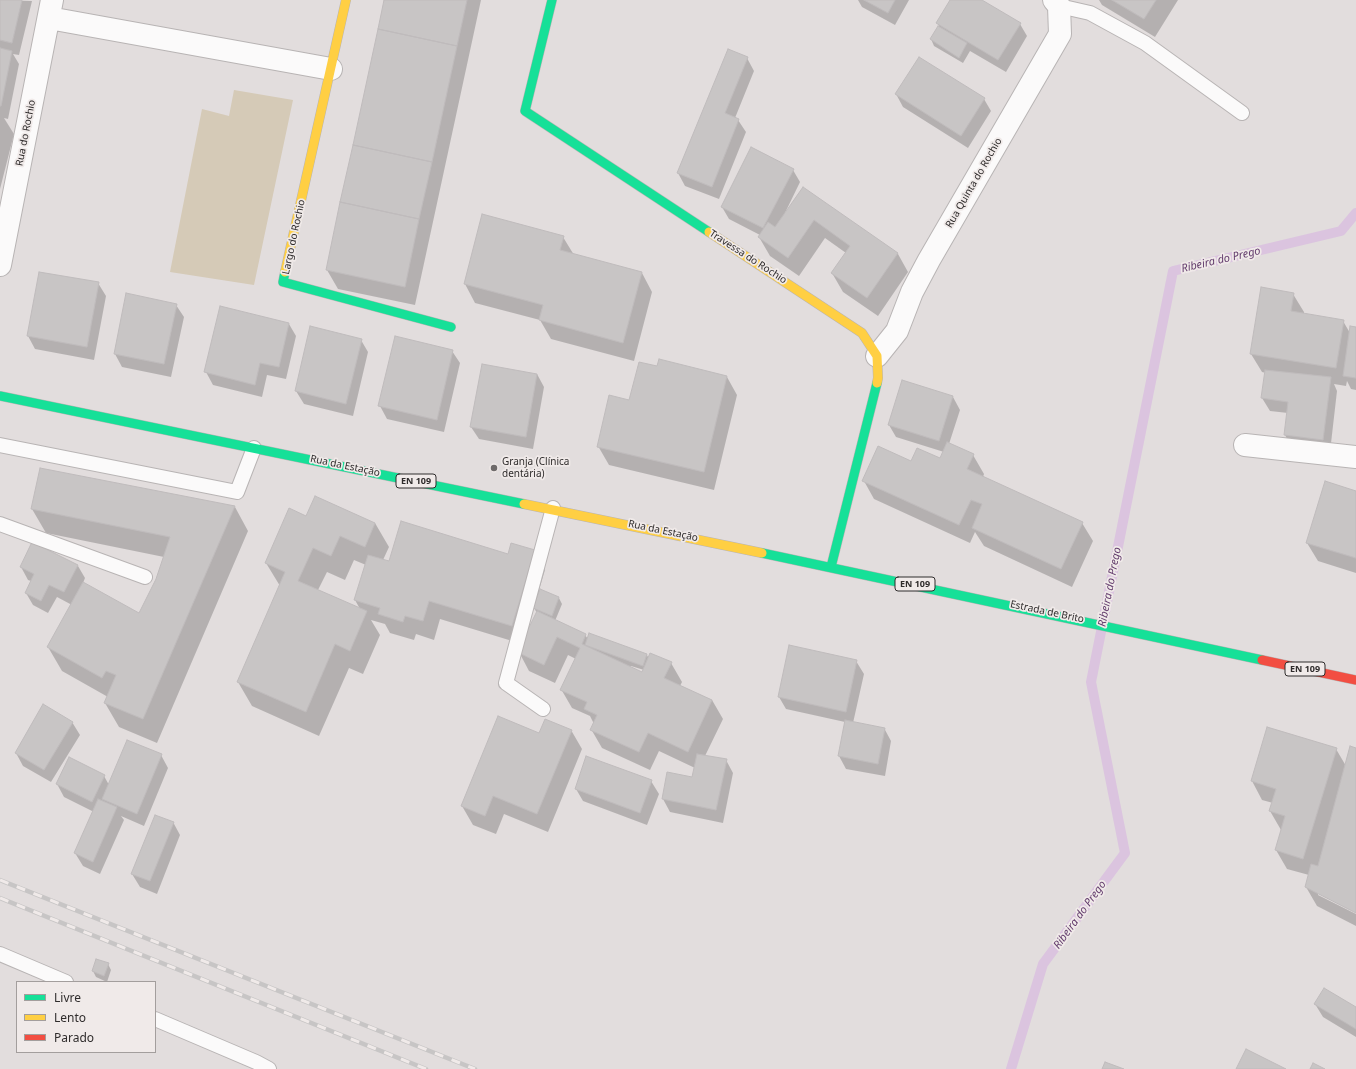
<!DOCTYPE html>
<html>
<head>
<meta charset="utf-8">
<style>
	body { margin:0 }
	#map { position:relative; width:1356px; height:1069px; overflow:hidden; background:#e2dddd; font-family:"Noto Sans",sans-serif }
	canvas { display:block }
	.legend { position:absolute; left:16px; top:981px; width:140px; height:72px; box-sizing:border-box; background:#f0eae9; border:1px solid #a39e9d; margin:0; padding:5px 7px; list-style:none; font-size:12px; color:#2f2c2c }
	.legend li { display:flex; align-items:center; gap:8px; height:20px }
	.legend b { width:20px; border:1px solid #a39e9d }
</style>
</head>
<body>
<div id="map">
<canvas width="1356" height="1069"></canvas>
<ul class="legend">
<li><b style="height:5px;background:#16e098"></b>Livre</li>
<li><b style="height:5px;background:#ffcf43"></b>Lento</li>
<li><b style="height:5px;background:#f24e42"></b>Parado</li>
</ul>
</div>
<script>
const ctx = document.querySelector('canvas').getContext('2d');
ctx.lineJoin = 'round';
function fillPath(path, color) {
  ctx.fillStyle = color;
  ctx.fill(path, 'evenodd');
}
function toPath(rows) {
  const path = new Path2D();
  for (const r of rows) {
    path.moveTo(r[0], r[1]);
    for (let i = 2; i < r.length; i += 2) path.lineTo(r[i], r[i + 1]);
  }
  return path;
}
function trace(path, color, width, dash) {
  ctx.strokeStyle = color;
  ctx.lineWidth = width;
  ctx.lineCap = dash ? 'butt' : 'round';
  ctx.setLineDash(dash || []);
  ctx.stroke(path);
}
function label(font, color, halo, rows, align = 'center') {
  ctx.font = font + ' "Noto Sans",sans-serif';
  ctx.lineWidth = 3.5;
  ctx.setLineDash([]);
  ctx.textBaseline = 'middle';
  ctx.strokeStyle = halo;
  ctx.fillStyle = color;
  for (const [text, x, y, turn = 0] of rows) {
    ctx.save();
    ctx.translate(x, y);
    ctx.rotate((+turn || 0) * Math.PI / 180);
    ctx.textAlign = isNaN(turn) ? turn : align;
    if (halo) ctx.strokeText(text, 0, 0);
    ctx.fillText(text, 0, 0);
    ctx.restore();
  }
}
const green = toPath([
	[234,90,293,100,254,285,170,272,202,109,229,116]
]);
const shadow = toPath([
	[0,0,32,1,19,55,13,54,19,64,8,119,4,118,14,134,0,189],
	[385,0,481,0,415,305,338,289,327,270],
	[858,0,909,0,895,25,862,7],
	[951,0,980,0,1020,24,1027,36,1006,72,970,51,963,63,934,46,931,39,939,26,937,23],
	[1099,0,1178,0,1155,37,1102,5],
	[747,58,754,71,735,118,738,120,746,132,719,199,685,186,678,173],
	[896,94,984,99,991,111,968,148,903,107],
	[793,170,800,182,785,213,786,213,803,188,898,254,908,272,878,316,843,292,832,273,846,253,825,238,799,276,770,256,759,237,760,235,729,219,722,207],
	[563,237,574,255,642,273,652,292,634,361,551,339,540,320,475,303,465,284],
	[98,283,106,296,94,360,35,349,28,336],
	[127,294,176,305,184,317,171,377,122,367,115,354],
	[1293,294,1304,312,1304,314,1343,321,1350,333,1356,328,1356,390,1351,389,1347,381,1346,386,1334,384,1337,391,1330,452,1292,448,1285,435,1288,413,1270,411,1262,398,1266,373,1262,372,1251,354],
	[289,324,296,336,286,379,267,375,262,397,213,385,206,372],
	[361,340,368,352,353,416,304,404,296,391],
	[452,351,460,363,444,432,387,419,380,406],
	[658,367,727,377,737,395,714,490,609,465,598,446,630,401],
	[537,374,544,387,533,449,479,439,471,427],
	[953,397,960,410,949,444,973,455,984,474,983,477,1082,523,1093,541,1072,587,984,546,975,532,970,543,874,499,864,481,912,463,940,459,944,452,896,437,889,425],
	[41,469,235,507,248,531,157,743,119,727,105,703,108,697,62,671,48,647,72,605,57,597,48,613,33,605,26,593,31,581,28,580,21,567,78,566,85,578,83,583,139,615,157,580,164,557,46,533,32,509],
	[1356,492,1356,573,1318,561,1307,543],
	[307,517,375,523,389,547,383,560,389,562,508,555,535,551,545,570,539,590,559,598,562,604,555,621,585,635,588,639,647,655,649,659,671,663,682,682,680,686,712,700,723,719,705,756,726,760,733,773,723,823,670,812,663,799,668,773,693,778,695,768,659,751,650,770,602,748,591,729,594,724,590,716,572,708,561,689,576,659,568,655,555,683,529,671,519,652,522,644,440,619,434,640,416,634,414,640,390,633,385,624,371,620,380,635,363,674,349,668,319,736,252,706,238,682,280,586,266,563],
	[354,560,366,565,355,600,360,609,318,590,327,572,345,580],
	[534,608,537,613,527,634,526,633],
	[631,666,644,670,642,673,630,667],
	[856,661,864,674,853,723,884,728,891,741,885,776,846,769,839,756,845,722,786,709,779,697],
	[72,722,80,735,51,782,23,766,16,753],
	[1268,728,1336,749,1346,766,1356,749,1356,912,1318,893,1318,895,1356,914,1356,926,1317,906,1306,887,1309,875,1287,869,1276,850,1281,830,1270,811,1273,803,1262,800,1252,781],
	[571,730,582,749,548,832,504,814,496,834,473,825,462,806,540,734],
	[161,755,168,768,144,826,121,816,124,820,100,874,83,866,75,853,94,812,64,797,57,784,104,776,109,785],
	[651,781,659,794,647,825,583,801,576,789],
	[173,822,180,835,157,894,140,887,132,874],
	[97,960,108,964,111,970,107,982,96,977,93,971],
	[1315,1004,1356,1008,1356,1037,1323,1017]
]);
const stream = toPath([
	[1011,1069,1043,964,1125,853,1091,682,1173,271,1341,231,1356,213]
]);
const building = toPath([
	[0,0,22,0,12,43,0,40,0,0],
	[384,0,467,0,457,46,378,29,384,0],
	[864,0,895,0,888,13,864,0],
	[950,0,982,0,1021,23,998,60,936,23,950,0],
	[1112,0,1156,0,1144,19,1112,0],
	[938,26,967,43,959,58,930,39,938,26],
	[378,29,457,46,432,162,353,145,378,29],
	[0,48,12,51,1,106,0,106,0,48],
	[728,49,748,57,725,113,739,119,712,187,677,173,728,49],
	[919,57,985,98,961,136,895,94,919,57],
	[353,145,432,162,419,219,340,202,353,145],
	[751,147,794,169,763,228,721,207,751,147],
	[803,187,898,253,867,298,831,273,850,246,814,220,788,258,758,237,768,222,775,227,803,187],
	[340,202,419,219,405,287,326,270,340,202],
	[482,214,564,236,560,250,642,272,623,343,539,320,543,305,464,284,482,214],
	[39,272,99,282,87,347,27,336,39,272],
	[1261,287,1294,293,1291,311,1344,320,1336,368,1250,354,1261,287],
	[126,293,177,304,164,364,114,354,126,293],
	[220,306,289,323,279,367,260,363,255,385,204,372,220,306],
	[310,326,362,339,346,404,295,391,310,326],
	[1350,326,1356,327,1356,378,1343,376,1350,326],
	[395,336,453,350,437,420,378,406,395,336],
	[659,359,727,376,704,472,597,447,609,395,629,400,639,362,657,366,659,359],
	[482,364,537,374,526,437,470,427,482,364],
	[1265,370,1331,377,1323,440,1284,435,1288,402,1261,398,1265,370],
	[902,380,953,396,939,441,888,425,902,380],
	[947,442,974,454,967,469,1083,522,1061,569,972,528,982,504,971,500,959,525,862,481,878,446,911,461,917,448,940,458,947,442],
	[40,468,235,506,143,719,104,703,116,675,106,671,102,678,47,647,83,582,139,613,156,579,170,537,31,509,40,468],
	[1325,481,1356,491,1356,558,1306,543,1325,481],
	[315,496,375,523,365,547,340,536,331,556,313,548,298,581,367,611,350,651,335,644,306,712,237,682,285,572,265,563,289,508,306,516,315,496],
	[401,521,508,554,511,543,535,550,512,626,429,601,423,621,405,616,403,622,378,614,380,608,354,600,368,555,389,561,401,521],
	[32,542,78,565,64,592,49,585,41,601,25,593,34,574,20,567,32,542],
	[540,589,559,597,552,616,533,608,540,589],
	[537,611,586,634,582,644,642,672,650,653,672,662,664,678,712,700,688,752,648,733,639,752,590,730,597,715,584,709,587,702,560,690,580,648,557,637,544,665,517,652,537,611],
	[589,633,647,654,643,666,585,645,589,633],
	[789,645,857,660,846,712,778,697,789,645],
	[43,704,73,722,44,770,15,753,43,704],
	[498,716,539,733,545,719,572,730,537,814,493,796,485,816,461,806,498,716],
	[845,720,885,728,878,764,838,756,845,720],
	[1267,727,1337,748,1303,859,1275,850,1285,816,1269,811,1276,789,1251,781,1267,727],
	[127,740,162,754,137,814,102,799,127,740],
	[1350,746,1356,748,1356,913,1305,887,1311,864,1318,866,1350,746],
	[697,754,727,759,716,810,662,799,667,772,692,777,697,754],
	[586,756,652,780,640,813,575,789,586,756],
	[69,757,105,775,92,802,56,784,69,757],
	[98,799,117,807,93,862,74,853,98,799],
	[155,815,174,822,150,881,131,874,155,815],
	[96,959,109,963,104,976,92,971,96,959],
	[1324,988,1356,1007,1356,1029,1314,1004,1324,988],
	[1246,1049,1286,1069,1236,1069,1246,1049],
	[1105,1062,1124,1069,1102,1069,1105,1062],
	[1313,1063,1325,1069,1310,1069,1313,1063]
]);
const lane = toPath([
	[1059,6,1090,13,1145,43,1242,113],
	[0,445,237,492,254,448],
	[0,524,145,577],
	[543,709,506,683,553,508],
	[0,954,66,982],
	[155,1019,256,1062,269,1069]
]);
const street = toPath([
	[49,18,331,69],
	[0,265,52,0],
	[877,356,897,331,912,292,929,260,1060,34,1059,6,1054,0],
	[1245,445,1356,457]
]);
const fast = toPath([
	[552,0,525,111,709,232],
	[285,272,283,282,451,327],
	[0,396,524,504],
	[762,553,1262,660],
	[831,567,877,383]
]);
const slow = toPath([
	[709,232,862,333,877,356,878,378,877,383],
	[285,272,346,0],
	[524,504,762,553]
]);
const jam = toPath([
	[1262,660,1356,680]
]);
const rail = toPath([
	[0,880,475,1069],
	[0,898,426,1069]
]);
const markers = [
	[494,468,4,"#6e6a6a"]
];
const shields = [
	[416,481,40],
	[915,584,40],
	[1305,669,40]
];
const shieldNames = [
	["EN 109",416,481],
	["EN 109",915,584],
	["EN 109",1305,669]
];
const streetNames = [
	["Rua do Rochio",26,133,-79],
	["Rua Quinta do Rochio",974,183,-60],
	["Largo do Rochio",294,237,-78],
	["Travessa do Rochio",748,257,33],
	["Rua da Estação",345,466,12],
	["Rua da Estação",663,531,12],
	["Estrada de Brito",1047,612,12]
];
const poiNames = [
	["Granja (Clínica",502,462],
	["dentária)",502,474]
];
const waterNames = [
	["Ribeira do Prego",1221,260,-13],
	["Ribeira do Prego",1110,587,-79],
	["Ribeira do Prego",1080,915,-54]
];
fillPath(green, '#d5cab7');
fillPath(shadow, '#0003');
trace(stream, '#dbc4df', 10);
fillPath(building, '#c8c5c5');
trace(building, '#bfbbbc', 1);
trace(lane, '#b8b4b4', 16);
trace(street, '#b8b4b4', 24);
trace(fast, '#b8b4b4', 10);
trace(slow, '#b8b4b4', 10);
trace(jam, '#b8b4b4', 10);
trace(lane, '#fbfafa', 14);
trace(street, '#fbfafa', 22);
trace(fast, '#16e098', 9);
trace(slow, '#ffcf43', 9);
trace(jam, '#f24e42', 9);
trace(rail, '#c7c5c5', 4.5);
trace(rail, '#f0eae9', 3, [9]);
for (const [x, y, r, color] of markers) {
  const dot = new Path2D();
  dot.arc(x, y, r, 0, 2 * Math.PI);
  ctx.fillStyle = color;
  ctx.fill(dot);
  trace(dot, '#f0eae9', 1.5);
}
for (const [x, y, w] of shields) {
  const box = new Path2D();
  box.roundRect(x - w / 2, y - 7, w, 14, 3);
  ctx.fillStyle = '#f0eae9';
  ctx.fill(box);
  trace(box, '#2f2c2c', 1);
}
label('bold 9px', '#2f2c2c', null, shieldNames);
label('10px', '#2f2c2c', '#f0eae9', streetNames);
label('10px', '#2f2c2c', '#f0eae9', poiNames, 'left');
label('italic 11px', '#633c6d', '#f0eae9', waterNames);
</script>
</body>
</html>
